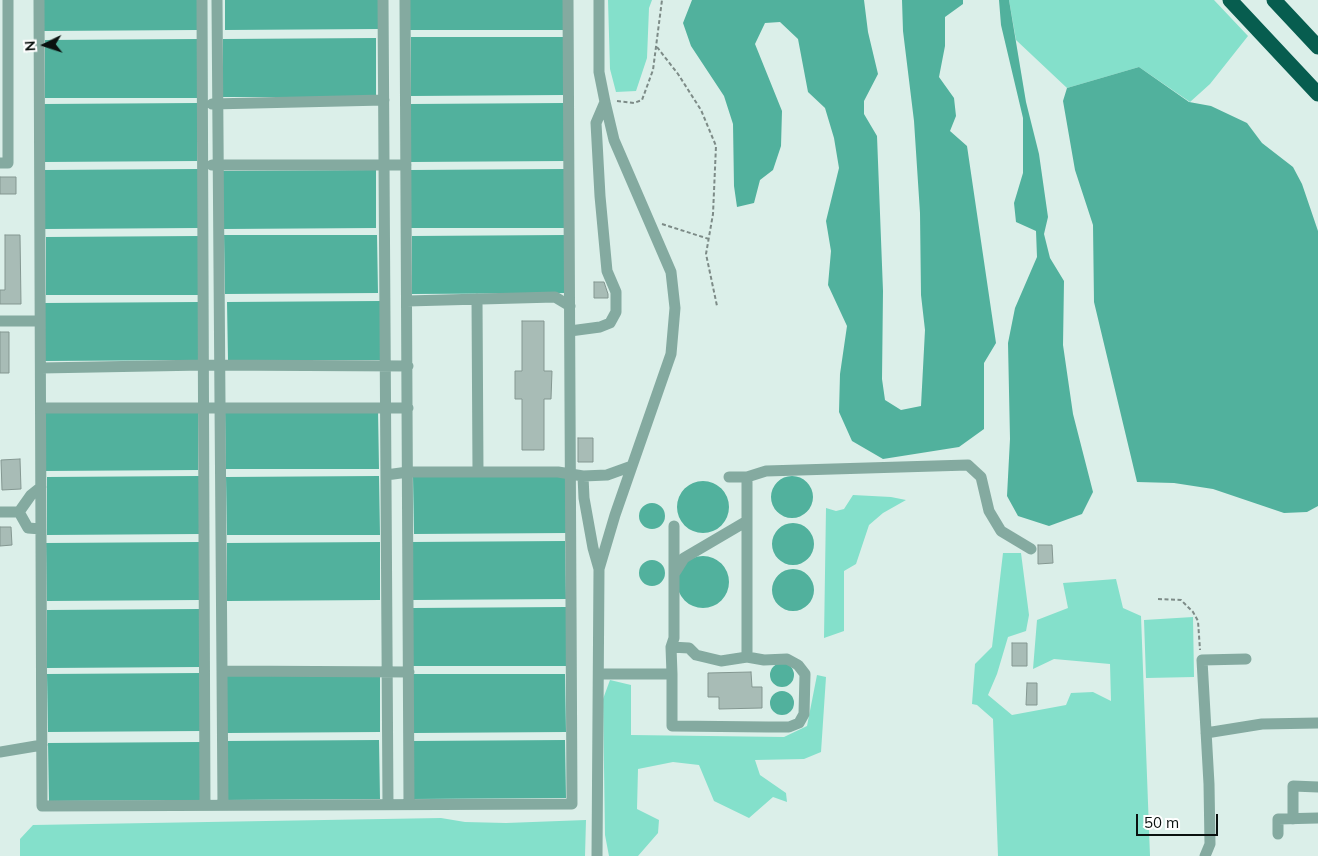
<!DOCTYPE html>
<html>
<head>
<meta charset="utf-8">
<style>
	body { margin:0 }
	#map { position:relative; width:1318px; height:856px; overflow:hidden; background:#dbefe9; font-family:Mulish,sans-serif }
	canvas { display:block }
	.north { position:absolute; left:20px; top:20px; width:50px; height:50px; -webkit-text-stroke:4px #fff; paint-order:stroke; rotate:266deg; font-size:14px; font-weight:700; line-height:20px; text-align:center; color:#0a110f }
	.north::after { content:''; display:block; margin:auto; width:18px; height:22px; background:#0a110f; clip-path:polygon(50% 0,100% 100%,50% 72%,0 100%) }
	.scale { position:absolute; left:1136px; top:814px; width:82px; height:22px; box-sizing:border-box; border:2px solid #0a110f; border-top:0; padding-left:6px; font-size:15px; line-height:18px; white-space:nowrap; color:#0a110f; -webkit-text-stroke:4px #fff; paint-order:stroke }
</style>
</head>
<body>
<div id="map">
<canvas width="1318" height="856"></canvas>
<div class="north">N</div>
<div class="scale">50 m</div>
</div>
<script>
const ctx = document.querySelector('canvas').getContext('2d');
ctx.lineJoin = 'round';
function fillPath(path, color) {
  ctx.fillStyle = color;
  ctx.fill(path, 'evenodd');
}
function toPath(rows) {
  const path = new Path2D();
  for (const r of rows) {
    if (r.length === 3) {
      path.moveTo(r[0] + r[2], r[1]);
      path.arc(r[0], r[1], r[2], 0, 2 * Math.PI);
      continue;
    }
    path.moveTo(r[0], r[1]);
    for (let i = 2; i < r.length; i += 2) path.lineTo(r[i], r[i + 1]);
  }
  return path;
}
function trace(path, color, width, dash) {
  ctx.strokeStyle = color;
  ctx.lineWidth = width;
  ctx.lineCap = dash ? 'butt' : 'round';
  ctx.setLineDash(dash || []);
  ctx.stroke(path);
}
const green = toPath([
	[608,0,652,0,649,8,647,58,636,91,616,92,610,69],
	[1009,0,1214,0,1248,36,1210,84,1190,102,1139,67,1067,88,1016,40],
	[853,495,891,497,906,500,883,513,869,525,856,564,844,571,844,631,824,638,826,508,836,511,844,509],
	[1003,553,1021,553,1029,615,1026,631,1008,637,997,674,988,695,1012,715,1066,705,1071,693,1093,692,1111,701,1110,664,1054,659,1033,669,1037,620,1068,608,1063,583,1116,579,1123,608,1141,616,1150,856,998,856,993,719,977,705,972,704,975,664,992,647],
	[1193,617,1194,677,1146,678,1144,620],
	[817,675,826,677,821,752,804,759,755,760,760,775,786,793,787,802,773,797,749,818,714,801,699,765,673,762,638,769,637,809,659,820,658,833,638,856,609,856,605,835,603,699,610,680,631,685,631,735,784,737,807,726],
	[441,818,465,822,506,823,586,820,585,856,20,856,20,839,33,825]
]);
const water = toPath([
	[44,0,197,0,197,30,44,31],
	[225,0,378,0,378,29,225,30],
	[410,0,563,0,563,30,410,30],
	[692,0,864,0,868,32,878,74,864,101,864,114,877,136,883,291,882,379,885,400,901,410,921,406,925,330,921,295,920,213,914,121,903,31,902,0,963,0,963,4,945,17,945,46,939,77,954,98,956,116,950,131,967,146,996,343,984,363,984,429,959,447,883,459,852,441,839,412,840,374,847,326,828,285,831,251,826,221,839,168,834,138,825,108,808,92,798,39,780,22,765,23,755,44,782,111,781,146,773,170,760,180,754,203,737,207,734,186,733,124,724,96,691,46,683,23],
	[999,0,1009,0,1026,102,1039,154,1048,217,1044,234,1050,258,1064,281,1063,345,1073,414,1093,492,1082,514,1049,526,1018,516,1007,496,1010,439,1008,343,1015,308,1037,257,1036,231,1016,222,1014,203,1023,173,1023,118,1001,25],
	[411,37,564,37,564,95,411,96],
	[376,38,376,97,223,97,223,39],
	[198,39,198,98,45,98,45,40],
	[1139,67,1189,102,1211,106,1247,123,1262,143,1293,167,1302,184,1318,231,1318,506,1307,512,1284,513,1213,489,1174,483,1137,482,1094,302,1093,225,1075,170,1063,101,1067,88],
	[197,103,197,161,44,162,44,104],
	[564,103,564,161,411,162,411,104],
	[198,169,198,228,45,229,45,170],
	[564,169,564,228,411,228,411,170],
	[376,170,376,228,223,229,223,171],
	[224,235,377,235,378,293,225,294],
	[565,235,565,293,412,294,412,236],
	[199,236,199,295,46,295,46,237],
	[380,301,381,360,228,360,227,302],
	[198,302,198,360,45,361,45,303],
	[378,410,379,469,226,469,225,411],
	[198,412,198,470,45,471,45,413],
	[566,475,567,533,414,534,413,476],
	[200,476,200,534,47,535,47,477],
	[379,476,380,535,227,535,226,477],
	[792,497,21],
	[703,507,26],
	[652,516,13],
	[793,544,21],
	[565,541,566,599,413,600,412,542],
	[199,542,200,600,47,601,46,543],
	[380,542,380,600,227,601,227,543],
	[703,582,26],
	[652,573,13],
	[793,590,21],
	[566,607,566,666,413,666,413,608],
	[200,609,200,667,47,668,47,610],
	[782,675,12],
	[200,673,201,731,48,732,47,674],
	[380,673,380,732,227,733,227,674],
	[412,674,565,674,566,732,413,733],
	[782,703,12],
	[379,740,380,799,227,800,226,741],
	[565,740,566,798,413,799,412,741],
	[201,742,202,800,49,801,48,743]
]);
const building = toPath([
	[0,177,16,177,16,194,0,194,0,177],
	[5,235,20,235,21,304,0,304,0,290,5,290,5,235],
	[594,282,604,282,608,294,608,298,594,298,594,282],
	[522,321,544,321,544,371,552,371,551,399,544,399,544,450,522,450,522,399,515,399,515,371,522,371,522,321],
	[0,332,9,332,9,373,0,373,0,332],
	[578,438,593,438,593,462,578,462,578,438],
	[20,459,21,489,2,490,1,460,20,459],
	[0,527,11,527,12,545,0,546,0,527],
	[1038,545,1052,545,1053,563,1038,564,1038,545],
	[1012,643,1027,643,1027,666,1012,666,1012,643],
	[751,672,752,687,762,687,762,708,719,709,719,697,708,697,708,673,751,672],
	[1027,683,1037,683,1037,705,1026,705,1027,683]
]);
const path = toPath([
	[657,47,678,74,701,110,716,146,713,214,706,254,717,306],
	[617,101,634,103,642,100,653,70,662,0],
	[662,224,709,239],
	[1158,599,1181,600,1193,612,1198,621,1200,650]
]);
const minor = toPath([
	[39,0,42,806,572,804,568,0],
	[202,0,205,805],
	[217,0,223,805],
	[383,0,388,804],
	[405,0,409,804],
	[212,104,384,100],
	[0,163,8,163,8,0],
	[212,165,406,165],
	[477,299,478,472],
	[407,301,555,297,570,306],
	[0,321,40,321],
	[570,331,600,327,610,323,616,312,616,292,607,271,600,196,596,123,605,102],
	[41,368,204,365,408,366],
	[41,408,408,408],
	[386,475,408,472,558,472,583,476,607,475,632,466],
	[583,476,584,498,593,548,599,569],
	[729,477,747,477],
	[0,512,19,512,28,528,41,529],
	[19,512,31,495,41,487],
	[674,574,684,558,747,521],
	[671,647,674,638,674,526],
	[222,671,409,672],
	[600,674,672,674,672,726,768,727,789,727,799,723,804,714,805,674,798,665,787,659,764,660,747,657],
	[672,674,671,647,689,648,696,655,721,661,747,657,747,477,766,471,968,465,981,477,989,511,1001,531,1031,549],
	[1206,733,1262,724,1318,723],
	[0,752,42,745],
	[1293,819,1293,786,1318,787],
	[1278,834,1278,819,1318,818],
	[597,856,599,569,615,515,671,354,675,308,671,272,614,140,605,102,599,72,599,0],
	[1205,856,1210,844,1209,784,1202,660,1246,659]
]);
const highway = toPath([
	[1230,0,1318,94],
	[1274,0,1318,47]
]);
fillPath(green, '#84e0cb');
fillPath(water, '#51b19d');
fillPath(building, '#a8bcb6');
trace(building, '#849791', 1);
trace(path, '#7d8b87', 2, [4, 2.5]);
trace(minor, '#84aaa0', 11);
trace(highway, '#075d4f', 15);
</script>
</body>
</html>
